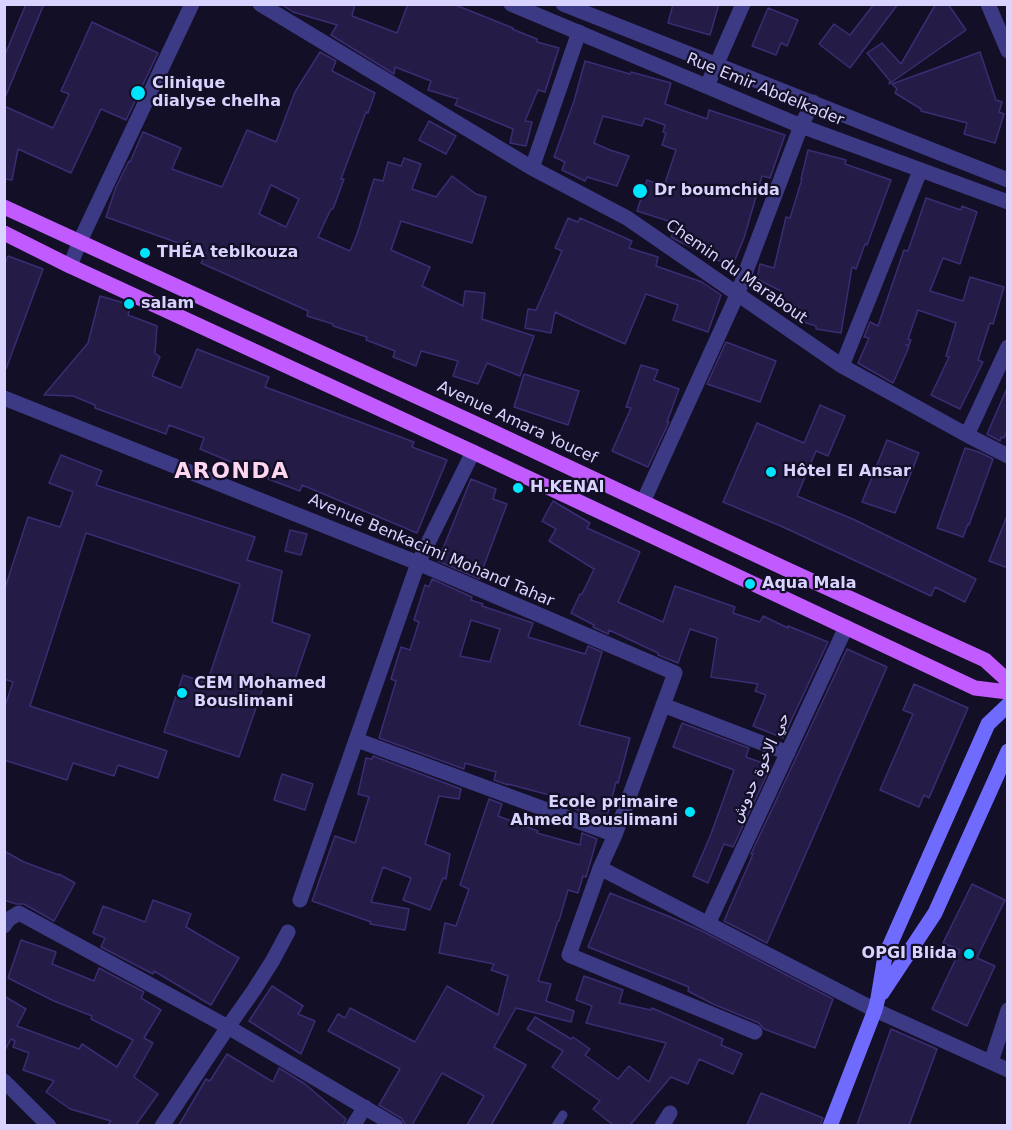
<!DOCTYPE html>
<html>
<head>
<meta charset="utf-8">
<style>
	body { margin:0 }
	#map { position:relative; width:1012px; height:1130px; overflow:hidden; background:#130f26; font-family:"DejaVu Sans",sans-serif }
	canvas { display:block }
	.frame { position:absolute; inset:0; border:6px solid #d9d4ff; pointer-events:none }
</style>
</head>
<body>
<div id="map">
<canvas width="1012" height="1130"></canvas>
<div class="frame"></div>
</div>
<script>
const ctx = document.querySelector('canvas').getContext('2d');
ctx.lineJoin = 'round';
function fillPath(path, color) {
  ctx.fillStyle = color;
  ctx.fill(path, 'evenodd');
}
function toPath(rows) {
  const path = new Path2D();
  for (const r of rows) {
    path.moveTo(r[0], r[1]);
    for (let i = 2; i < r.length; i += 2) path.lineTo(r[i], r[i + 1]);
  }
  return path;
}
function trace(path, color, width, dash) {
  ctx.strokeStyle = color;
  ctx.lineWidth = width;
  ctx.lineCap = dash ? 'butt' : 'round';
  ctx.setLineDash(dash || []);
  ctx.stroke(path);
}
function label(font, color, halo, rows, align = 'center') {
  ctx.font = font + ' "DejaVu Sans",Vazirmatn,sans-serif';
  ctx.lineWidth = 4.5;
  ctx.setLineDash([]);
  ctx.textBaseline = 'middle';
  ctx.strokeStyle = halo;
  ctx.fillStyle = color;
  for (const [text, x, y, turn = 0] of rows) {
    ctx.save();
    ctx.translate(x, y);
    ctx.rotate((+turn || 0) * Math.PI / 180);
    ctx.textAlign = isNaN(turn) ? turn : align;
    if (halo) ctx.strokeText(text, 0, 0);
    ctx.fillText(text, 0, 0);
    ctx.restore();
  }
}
const building = toPath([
	[26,4,44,4,4,100,4,57,26,4],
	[281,4,355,4,352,16,397,33,408,4,453,4,513,28,512,29,537,39,537,42,559,48,545,92,538,90,525,121,532,122,526,146,510,143,513,129,455,105,458,99,428,90,431,81,395,67,394,74,331,35,337,25,293,12,281,4],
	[673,4,719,4,710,35,668,23,673,4],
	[874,4,898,4,850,68,819,44,834,24,850,35,874,4],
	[938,4,948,4,966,30,889,84,890,81,867,53,882,43,901,64,934,7,938,4],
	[768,8,798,20,787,46,781,43,776,55,752,46,768,8],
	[92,22,158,53,126,120,101,109,71,173,18,149,12,180,4,179,4,106,53,128,69,94,61,91,92,22],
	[320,52,336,61,332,71,375,93,368,113,366,112,341,179,344,179,333,209,331,209,318,237,350,251,357,234,374,179,383,181,388,162,401,166,404,158,421,164,412,189,436,197,452,176,476,194,486,197,472,243,401,221,391,250,430,267,422,286,463,306,465,291,485,293,482,319,534,336,520,376,487,363,478,384,453,376,458,361,421,351,416,366,393,357,395,351,366,340,367,337,333,326,333,324,307,316,308,311,201,263,206,253,106,217,116,187,129,161,130,162,143,132,181,148,172,169,222,187,247,130,276,142,295,92,320,52],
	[271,185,299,199,286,227,259,214,271,185],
	[980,52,996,100,1002,102,999,112,1004,114,995,143,964,134,967,123,921,111,921,109,895,93,897,89,892,84,980,52],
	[585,61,630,74,631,72,671,83,665,104,707,119,709,110,785,135,770,178,762,176,744,238,732,267,678,241,671,237,678,224,637,211,647,180,664,186,676,150,662,145,666,133,663,132,665,125,645,118,642,126,603,116,594,143,610,150,629,156,617,186,587,177,585,181,562,170,565,162,554,157,574,101,585,61],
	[429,121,456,136,446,154,419,140,429,121],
	[808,150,846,160,845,164,891,180,867,245,865,244,856,269,852,267,841,333,816,329,816,326,794,319,798,307,776,302,781,291,757,279,760,264,774,268,786,217,790,218,802,179,801,179,808,150],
	[926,198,961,210,962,206,977,212,960,264,943,258,930,291,963,301,970,277,1004,287,993,324,990,323,978,360,983,362,960,409,931,395,949,357,946,356,956,323,918,310,908,339,911,340,909,345,906,345,909,347,893,383,858,363,869,338,864,337,870,322,878,326,904,250,908,251,926,198],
	[568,218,578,222,580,218,632,241,629,248,658,257,656,266,702,282,721,295,708,332,673,320,678,305,646,294,625,344,582,325,555,312,551,333,525,328,528,309,536,310,562,251,555,248,568,218],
	[8,256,43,269,6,369,4,369,4,266,8,256],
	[100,296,131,305,128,315,157,326,155,353,160,357,152,376,181,388,197,349,269,377,265,387,414,442,412,447,447,460,417,533,302,485,300,491,268,479,269,474,238,465,200,449,204,438,169,425,166,434,95,408,95,405,73,396,44,395,88,343,100,296],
	[726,342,776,361,760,402,707,384,726,342],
	[641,365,658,370,654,380,679,389,667,422,669,422,648,467,612,451,631,408,626,407,641,365],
	[524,374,579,391,568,425,514,407,524,374],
	[1008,386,1008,429,1004,438,1001,437,1000,441,987,434,1008,386],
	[820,405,845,416,828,456,816,451,797,496,855,520,976,579,965,602,935,587,931,596,783,527,723,502,757,423,804,443,820,405],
	[887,440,919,453,895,513,862,502,887,440],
	[965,448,979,452,993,459,969,525,968,524,963,537,937,528,965,448],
	[61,455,102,471,96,485,255,537,247,560,282,571,272,622,310,635,292,688,266,679,239,757,164,732,183,675,207,683,240,584,86,533,30,706,167,751,158,778,118,765,114,776,73,763,67,780,4,760,4,709,13,682,4,679,4,591,28,517,60,527,73,492,49,483,61,455],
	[471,479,496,489,493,499,507,504,479,579,438,561,471,479],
	[553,501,590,523,587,528,640,552,618,602,663,622,675,586,735,607,733,613,760,622,763,616,788,628,788,626,828,642,783,738,753,726,766,695,755,691,758,684,711,677,717,638,690,629,678,663,658,655,658,653,609,630,608,634,593,627,594,625,571,613,580,594,582,594,594,569,549,541,556,529,542,521,553,501],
	[1007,516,1008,516,1008,568,989,561,1007,516],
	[290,530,307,534,301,555,285,551,290,530],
	[432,579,472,597,471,600,483,604,482,606,533,623,528,637,585,654,588,646,602,652,579,725,630,738,618,783,616,782,606,821,578,811,578,810,551,801,553,796,508,784,508,785,494,780,496,772,465,763,464,769,379,738,396,681,391,679,401,647,410,650,419,622,414,620,425,585,429,587,432,579],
	[471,620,500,629,490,662,460,656,471,620],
	[847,649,887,667,767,943,724,921,753,854,751,854,847,649],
	[914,684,968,708,929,798,924,795,919,807,880,790,913,714,903,710,914,684],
	[682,723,749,748,746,757,771,766,733,847,724,844,708,883,693,876,711,834,734,770,673,747,682,723],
	[373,756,461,789,459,799,439,796,425,844,450,854,446,879,443,878,430,910,403,900,411,878,383,867,371,902,409,909,405,930,370,924,371,922,312,901,335,836,355,843,369,797,358,794,366,758,372,759,373,756],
	[282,774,313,784,305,810,274,800,282,774],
	[489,799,502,804,498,816,538,831,537,833,580,845,582,833,597,839,586,877,583,876,578,893,568,890,559,921,558,921,538,981,551,984,546,1001,574,1011,571,1022,516,1008,494,1047,526,1065,491,1125,467,1125,484,1096,442,1073,412,1125,406,1125,401,1118,379,1105,400,1069,328,1031,338,1014,345,1018,350,1008,415,1042,447,986,498,1015,508,976,491,970,494,964,439,953,445,923,456,926,469,889,460,885,489,799],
	[4,851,24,862,59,875,59,874,75,883,54,921,24,904,16,904,4,900,4,851],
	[972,884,1005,900,977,958,995,966,967,1026,932,1009,960,950,943,943,972,884],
	[610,893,668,916,702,931,833,999,815,1048,764,1029,759,1023,713,1004,688,991,689,987,588,947,610,893],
	[153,900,191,914,186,927,239,958,211,1005,154,971,153,974,101,947,105,938,93,933,103,906,145,922,153,900],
	[21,940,56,952,52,964,94,981,99,968,144,992,141,998,161,1010,144,1038,153,1043,134,1077,158,1094,136,1125,108,1125,111,1121,70,1109,46,1092,54,1081,23,1070,29,1053,13,1047,15,1041,11,1039,4,1052,4,996,26,1009,17,1026,79,1049,82,1044,117,1067,133,1040,91,1019,92,1016,54,1001,8,978,21,940],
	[584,976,623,990,619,1003,651,1010,652,1008,723,1039,721,1045,742,1054,733,1074,699,1059,688,1084,671,1077,630,1125,613,1125,593,1109,600,1101,552,1067,563,1051,527,1029,535,1017,571,1039,573,1037,590,1049,585,1055,618,1079,629,1066,649,1082,666,1043,586,1023,592,1006,576,1000,584,976],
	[272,986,303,1006,298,1014,315,1021,301,1054,249,1021,272,986],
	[891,1029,937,1049,909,1125,857,1125,891,1029],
	[227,1054,273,1082,279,1068,305,1084,346,1119,343,1125,179,1125,206,1079,210,1081,227,1054],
	[761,1093,823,1118,820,1125,747,1125,761,1093]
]);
const service = toPath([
	[556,1126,563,1115]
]);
const minor = toPath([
	[260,4,532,168,627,218,842,366,967,435,1008,456],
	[988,4,1008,51],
	[707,86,743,4],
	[532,168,579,32],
	[70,266,80,241,192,4],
	[842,366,920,171],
	[4,398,418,563,675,673,615,835,600,868,569,955,755,1032],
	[967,435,1008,347],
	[663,705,788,753],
	[357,740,615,835],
	[600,868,875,1010,1008,1070],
	[300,900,418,563,473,452],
	[708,924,846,627],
	[4,926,9,919,19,913,228,1027,396,1126],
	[991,1062,1008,1010],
	[162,1126,228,1027,254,990,273,960,288,932],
	[353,1126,365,1107],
	[662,1126,670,1113]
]);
const tertiary = toPath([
	[511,4,801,126,1008,202],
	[563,4,1008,180],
	[643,502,737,295,801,126,813,102],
	[4,1081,49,1126]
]);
const secondary = toPath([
	[882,993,935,913,1008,751],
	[830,1126,875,1010,878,998,885,956,988,724,1008,705]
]);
const primary = toPath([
	[4,207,485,428,786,569,985,660,1008,681],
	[4,233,70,266,473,452,975,688,1008,692]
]);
const markers = [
	[138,93,8,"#00e5ff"],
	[640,191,8,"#00e5ff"],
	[145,253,6,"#00e5ff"],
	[129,304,6,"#00e5ff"],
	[771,472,6,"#00e5ff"],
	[518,488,6,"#00e5ff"],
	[750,584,6,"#00e5ff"],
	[182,693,6,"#00e5ff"],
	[690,812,6,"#00e5ff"],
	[969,954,6,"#00e5ff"]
];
const poiNames = [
	["Clinique",152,84],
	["dialyse chelha",152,102],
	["Dr boumchida",654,191],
	["THÉA teblkouza",157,253],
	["salam",141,304],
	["Hôtel El Ansar",783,472],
	["H.KENAI",530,488],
	["Aqua Mala",762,584],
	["CEM Mohamed",194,684],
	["Bouslimani",194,702],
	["Ecole primaire",678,803,"right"],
	["Ahmed Bouslimani",678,821,"right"],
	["OPGI Blida",957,954,"right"]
];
const streetNames = [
	["Rue Emir Abdelkader",765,90,22],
	["Chemin du Marabout",736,272,35],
	["Avenue Amara Youcef",517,423,25],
	["Avenue Benkacimi Mohand Tahar",431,551,23],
	["حي الاخوة حدوش",761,768,-65]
];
const districtNames = [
	["ARONDA",232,472]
];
fillPath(building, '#241b47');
trace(building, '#3b2d73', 1.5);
trace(service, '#3d3a85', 9);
trace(minor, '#3d3a85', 15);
trace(tertiary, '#3d3a85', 15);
trace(secondary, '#6f6bff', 15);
trace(primary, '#c25bff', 15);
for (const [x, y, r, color] of markers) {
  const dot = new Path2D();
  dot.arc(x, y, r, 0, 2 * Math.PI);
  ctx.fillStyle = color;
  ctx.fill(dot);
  trace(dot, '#130f26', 2);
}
label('bold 16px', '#d9d4ff', '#130f26', poiNames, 'left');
label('16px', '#d9d4ff', '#130f26', streetNames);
ctx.letterSpacing = '1.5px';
label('bold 22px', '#ffd6f0', '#130f26', districtNames);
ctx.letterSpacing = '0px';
</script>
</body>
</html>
